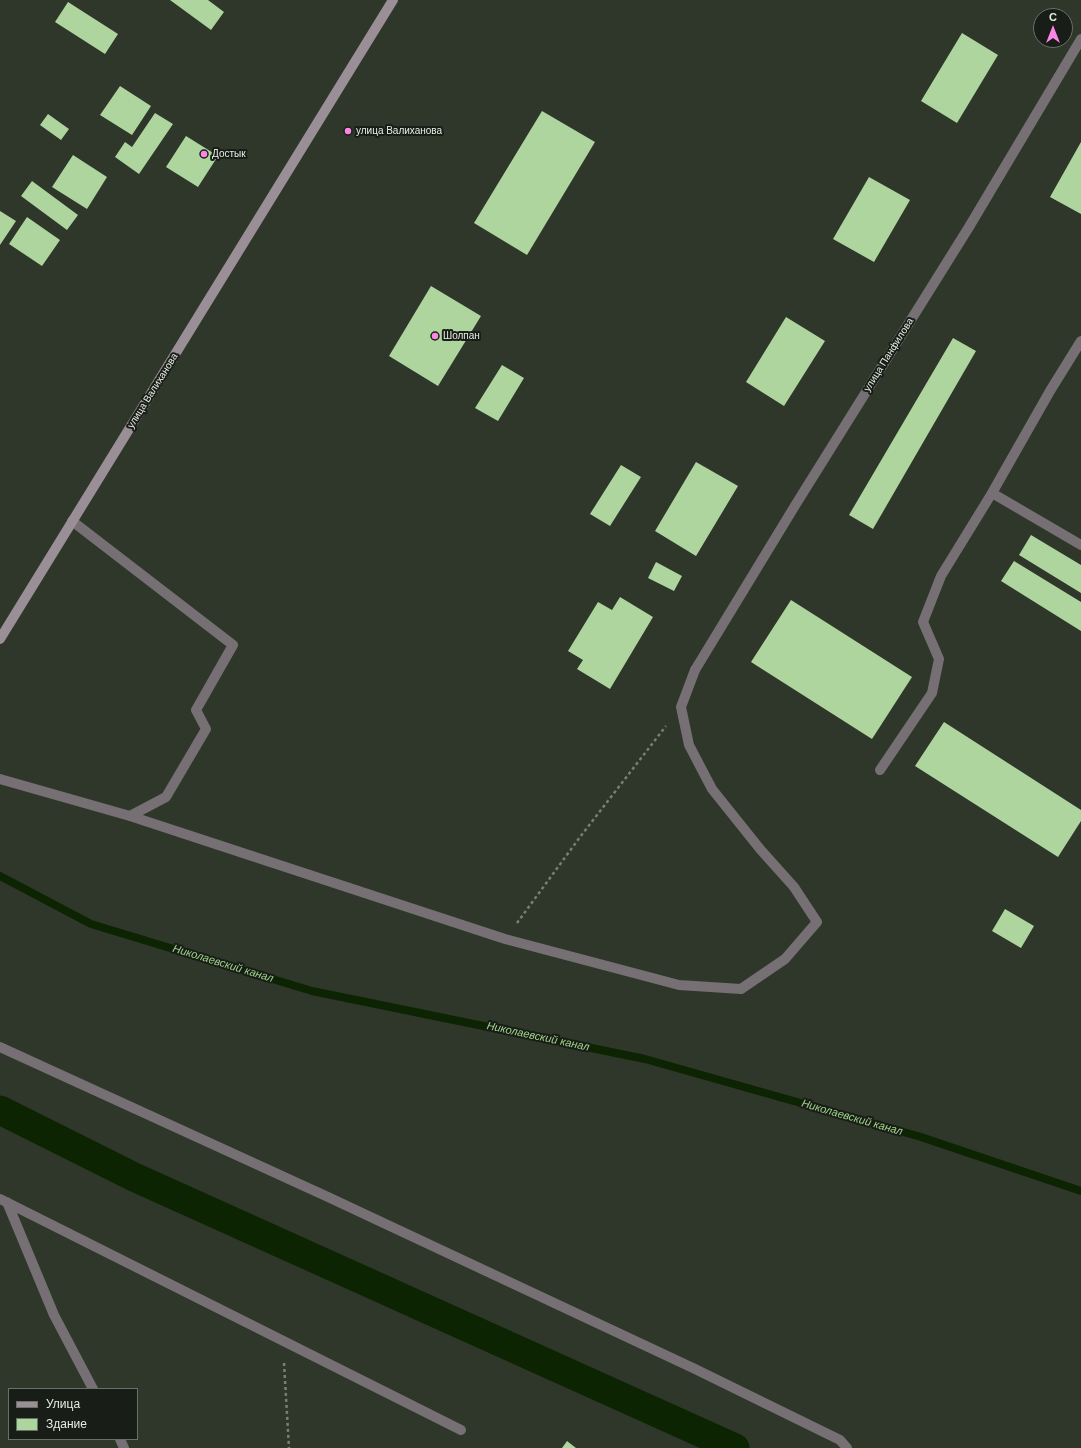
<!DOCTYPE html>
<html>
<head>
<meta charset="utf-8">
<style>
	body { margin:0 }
	#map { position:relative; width:1081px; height:1448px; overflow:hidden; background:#2e372a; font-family:"DM Sans",sans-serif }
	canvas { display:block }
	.legend { position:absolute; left:8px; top:1388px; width:130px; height:52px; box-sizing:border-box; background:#191d17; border:1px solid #6b7069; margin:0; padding:5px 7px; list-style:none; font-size:12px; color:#e7ede4 }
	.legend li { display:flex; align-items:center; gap:8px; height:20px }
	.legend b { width:20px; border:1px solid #6b7069 }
	.north { position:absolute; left:1033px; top:8px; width:40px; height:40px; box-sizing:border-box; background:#191d17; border:1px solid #6b7069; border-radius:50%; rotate:0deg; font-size:11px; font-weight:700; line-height:16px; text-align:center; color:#e7ede4 }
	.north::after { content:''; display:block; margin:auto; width:14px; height:18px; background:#fc86e3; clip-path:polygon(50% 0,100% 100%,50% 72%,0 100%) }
</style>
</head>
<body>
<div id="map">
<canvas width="1081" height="1448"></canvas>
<ul class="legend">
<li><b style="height:5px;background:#9b8f97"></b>Улица</li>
<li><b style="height:11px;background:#afd59f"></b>Здание</li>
</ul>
<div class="north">С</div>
</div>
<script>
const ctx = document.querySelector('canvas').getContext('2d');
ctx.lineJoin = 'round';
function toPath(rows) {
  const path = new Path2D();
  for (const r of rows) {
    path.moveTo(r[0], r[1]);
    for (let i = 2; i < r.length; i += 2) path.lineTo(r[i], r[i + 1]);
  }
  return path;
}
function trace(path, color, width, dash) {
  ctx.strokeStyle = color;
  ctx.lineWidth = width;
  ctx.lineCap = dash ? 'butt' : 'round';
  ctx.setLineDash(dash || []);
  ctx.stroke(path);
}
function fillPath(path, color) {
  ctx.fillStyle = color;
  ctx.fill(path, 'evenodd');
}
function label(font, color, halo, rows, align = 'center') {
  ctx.font = font + ' "DM Sans",sans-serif';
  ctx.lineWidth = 4;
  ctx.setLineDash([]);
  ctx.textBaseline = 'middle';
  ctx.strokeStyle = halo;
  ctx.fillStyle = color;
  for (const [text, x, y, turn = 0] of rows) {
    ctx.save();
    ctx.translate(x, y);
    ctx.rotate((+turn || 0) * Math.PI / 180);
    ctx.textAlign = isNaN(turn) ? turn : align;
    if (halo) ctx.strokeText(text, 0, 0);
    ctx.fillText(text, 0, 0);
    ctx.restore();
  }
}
const stream = toPath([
	[0,876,91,924,312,991,645,1059,921,1137,1081,1191]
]);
const canal = toPath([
	[0,1110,134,1177,735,1448]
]);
const building = toPath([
	[170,0,208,0,224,12,211,30],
	[68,2,118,34,105,54,55,22],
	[962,33,998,55,957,123,921,101],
	[120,86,151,106,132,135,100,115],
	[542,111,595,142,527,255,474,223],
	[155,113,173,124,139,174,115,157,125,142,132,147],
	[48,114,69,129,61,140,40,125],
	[186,136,218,156,198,187,166,167],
	[1081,142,1081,214,1050,197],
	[73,155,107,177,87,209,52,187],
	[869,177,910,200,874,262,833,239],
	[32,181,78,215,67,230,21,196],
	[0,211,16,221,0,245],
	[27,217,60,240,42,266,9,244],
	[431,286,481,316,438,386,389,356],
	[786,317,825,341,784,406,746,382],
	[953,338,976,351,873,529,849,515],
	[502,365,524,378,498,421,475,408],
	[696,462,738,486,696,556,655,531],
	[621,465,641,477,610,526,590,514],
	[1031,535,1081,565,1081,593,1019,555],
	[1014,561,1081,602,1081,631,1001,581],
	[656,562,682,576,674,591,648,578],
	[620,597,653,617,610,689,577,669,583,660,568,651,598,602,612,610],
	[791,600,912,677,872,739,751,662],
	[944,722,1081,810,1081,821,1058,857,915,766],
	[1005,909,1034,926,1021,948,992,931],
	[567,1441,576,1448,562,1448]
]);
const path = toPath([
	[517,923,580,837,666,726],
	[284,1363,289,1448]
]);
const service = toPath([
	[992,493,1081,545],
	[72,521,233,645,196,710,206,729,166,797,130,816],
	[695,670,796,504,969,227,1081,39],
	[880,770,932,693,939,659,923,622,941,576,992,493,1050,391,1081,341],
	[0,1199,461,1430],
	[7,1202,54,1315,93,1389],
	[120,1439,124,1448]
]);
const minor = toPath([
	[0,779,130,816,505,939,679,985,741,989,785,959,817,922,794,887,760,849,712,789,689,745,681,707,695,670],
	[0,1047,328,1197,693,1368,840,1440,847,1448]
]);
const secondary = toPath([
	[0,639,393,0]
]);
const markers = [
	[348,131,4,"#fc86e3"],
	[204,154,4,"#fc86e3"],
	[435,336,4,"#fc86e3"]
];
const poiNames = [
	["улица Валиханова",356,131],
	["Достык",212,154],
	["Шолпан",443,336]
];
const streetNames = [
	["улица Панфилова",889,355,-58],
	["улица Валиханова",153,391,-58]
];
const waterNames = [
	["Николаевский канал",223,964,17],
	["Николаевский канал",538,1037,12],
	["Николаевский канал",852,1118,16]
];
trace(stream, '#0c2401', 8);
trace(canal, '#0c2401', 29);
fillPath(building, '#afd59f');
trace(path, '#787f74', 2.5, [3, 3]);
trace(service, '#766f74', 10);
trace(minor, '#766f74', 10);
trace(secondary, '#9b8f97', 10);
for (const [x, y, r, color] of markers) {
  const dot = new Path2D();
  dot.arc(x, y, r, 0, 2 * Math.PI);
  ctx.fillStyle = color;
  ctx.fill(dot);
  trace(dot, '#191d17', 1.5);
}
label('10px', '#e7ede4', '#191d17', poiNames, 'left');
label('10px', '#e7ede4', '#191d17', streetNames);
label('italic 11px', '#9fd388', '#191d17', waterNames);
</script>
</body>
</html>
